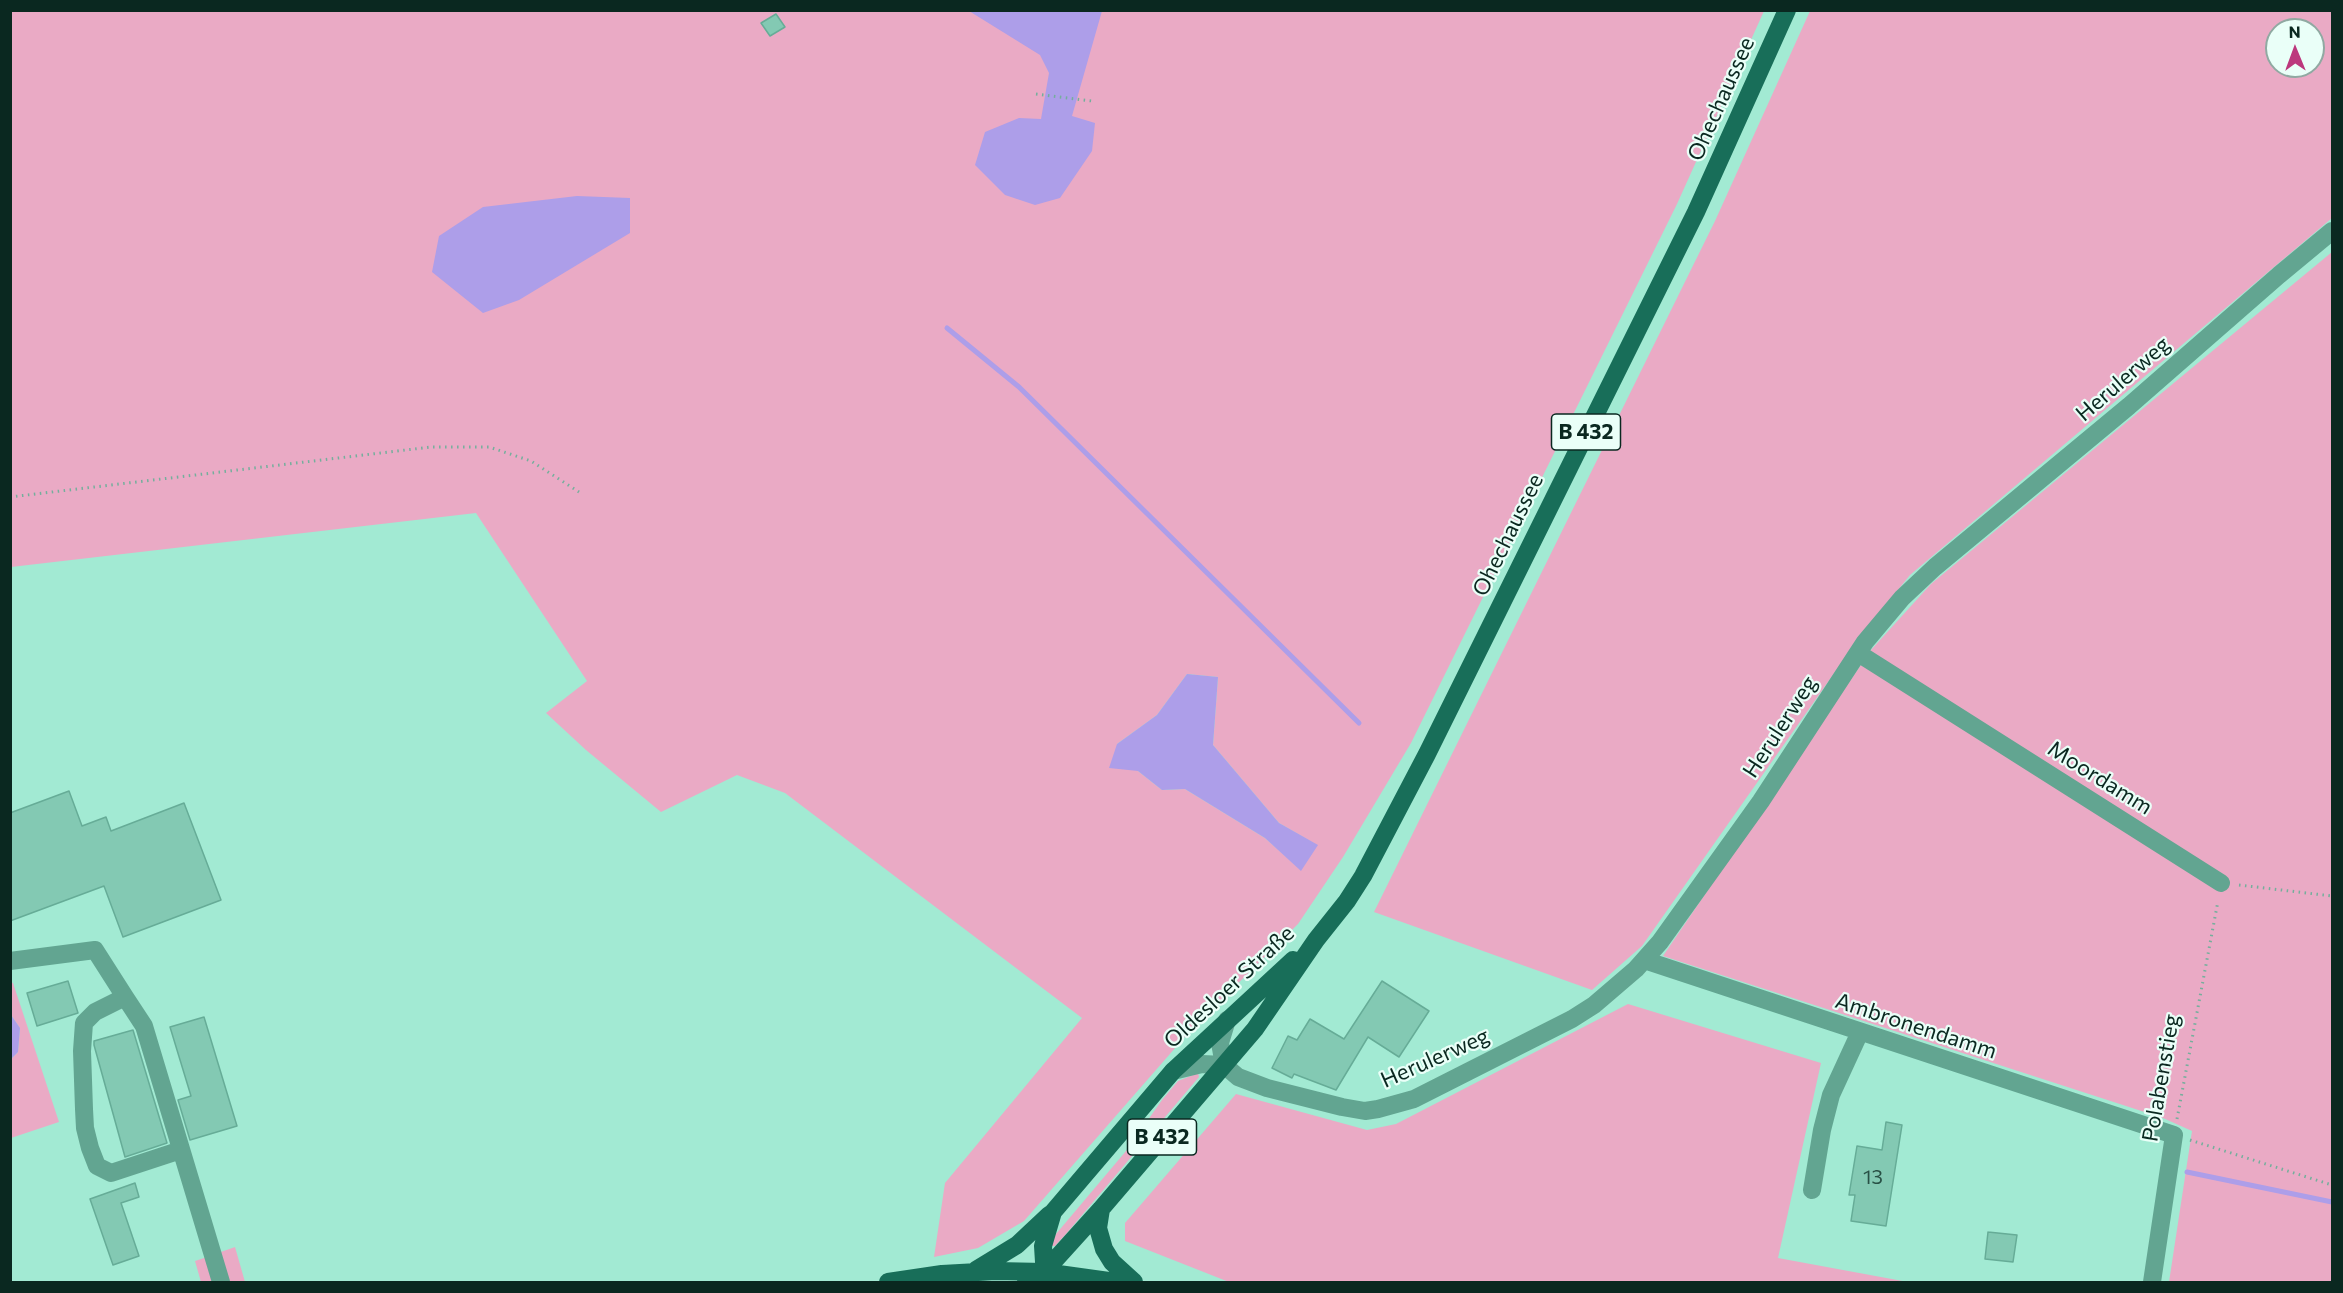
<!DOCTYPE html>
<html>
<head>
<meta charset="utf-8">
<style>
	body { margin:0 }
	#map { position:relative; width:2343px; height:1293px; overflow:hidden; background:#a2ead3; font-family:Commissioner,sans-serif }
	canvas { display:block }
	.frame { position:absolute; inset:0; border:12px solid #0a2820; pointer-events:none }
	.north { position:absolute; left:2265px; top:18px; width:60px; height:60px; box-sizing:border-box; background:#eafff8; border:2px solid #90a9a2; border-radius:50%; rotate:359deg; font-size:16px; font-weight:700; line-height:24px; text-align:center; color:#0a2820 }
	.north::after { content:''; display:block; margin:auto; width:21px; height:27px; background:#bc387d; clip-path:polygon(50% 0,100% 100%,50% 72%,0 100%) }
</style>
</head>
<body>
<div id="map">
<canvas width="2343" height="1293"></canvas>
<div class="frame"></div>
<div class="north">N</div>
</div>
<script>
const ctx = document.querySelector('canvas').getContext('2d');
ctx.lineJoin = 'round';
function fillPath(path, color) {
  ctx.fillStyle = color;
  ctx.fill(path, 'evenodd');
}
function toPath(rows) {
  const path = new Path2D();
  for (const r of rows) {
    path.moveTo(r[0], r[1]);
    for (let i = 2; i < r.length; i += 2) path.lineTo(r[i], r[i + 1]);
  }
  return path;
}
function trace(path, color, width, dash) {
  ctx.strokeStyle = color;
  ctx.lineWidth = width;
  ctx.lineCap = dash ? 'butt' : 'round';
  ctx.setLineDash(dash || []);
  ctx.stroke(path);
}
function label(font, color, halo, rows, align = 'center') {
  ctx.font = font + ' Commissioner,sans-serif';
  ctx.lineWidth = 4.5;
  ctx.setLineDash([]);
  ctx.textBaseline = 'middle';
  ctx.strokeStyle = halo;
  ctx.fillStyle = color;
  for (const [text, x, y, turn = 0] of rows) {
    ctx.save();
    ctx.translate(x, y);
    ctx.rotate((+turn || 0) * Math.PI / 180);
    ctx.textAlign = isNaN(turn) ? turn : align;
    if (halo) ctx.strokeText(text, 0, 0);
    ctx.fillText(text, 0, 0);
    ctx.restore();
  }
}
const green = toPath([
	[10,11,1764,11,1677,204,1411,743,1343,857,1298,924,1190,1031,1024,1221,978,1248,934,1257,945,1183,1082,1018,785,793,737,775,661,812,586,750,546,713,587,681,476,513,11,567],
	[1187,674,1218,677,1213,745,1279,823,1317,845,1301,870,1265,838,1185,789,1162,790,1138,771,1117,744,1157,715],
	[1810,11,2332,11,2332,218,1910,575,1859,638,1642,946,1592,990,1374,912,1715,221],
	[2277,30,2313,30,2313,66,2277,66],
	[2332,252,2332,1282,2169,1282,2192,1131,2163,1118,1663,956,1871,650,1931,584],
	[10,982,13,983,59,1122,11,1138,11,1059,18,1052,20,1028,11,1015],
	[1628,1004,1821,1063,1778,1258,1908,1282,1229,1282,1125,1241,1125,1223,1236,1094,1367,1130,1396,1124],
	[1198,1073,1199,1077,1066,1234,1055,1246,1052,1246,1051,1243,1056,1234,1126,1151,1162,1100,1178,1081],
	[235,1247,245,1282,227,1282,218,1253],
	[207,1257,215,1282,201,1282,195,1261]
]);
const water = toPath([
	[969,11,1102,11,1072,116,1095,123,1092,151,1060,198,1035,205,1005,195,975,165,985,132,1019,118,1041,119,1049,73,1040,55],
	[577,196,630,198,630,233,519,300,483,313,432,272,439,236,483,207],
	[1187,674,1218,677,1213,745,1279,823,1318,845,1301,871,1265,838,1185,789,1162,790,1138,771,1109,768,1117,744,1157,715],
	[11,1015,20,1028,18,1052,11,1059]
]);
const stream = toPath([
	[947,328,1019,387,1359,723],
	[2187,1172,2332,1202]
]);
const building = toPath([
	[776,14,785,27,770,36,761,23,776,14],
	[69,791,82,826,106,817,111,831,184,803,221,900,123,937,104,886,10,921,10,813,69,791],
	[68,981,78,1013,37,1026,27,993,68,981],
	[1382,981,1429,1011,1399,1057,1368,1037,1336,1090,1294,1074,1292,1078,1272,1068,1288,1036,1297,1040,1310,1019,1344,1039,1382,981],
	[204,1017,237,1126,190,1140,178,1100,191,1096,170,1027,204,1017],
	[133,1030,167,1143,125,1157,94,1045,94,1041,133,1030],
	[1886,1122,1902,1125,1886,1226,1851,1221,1855,1195,1849,1195,1857,1146,1882,1150,1886,1122],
	[135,1183,139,1197,121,1203,139,1256,113,1265,90,1199,135,1183],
	[1988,1232,2017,1235,2013,1262,1985,1259,1988,1232]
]);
const path = toPath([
	[1036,94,1092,101],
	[10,497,431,447,489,447,531,461,579,492],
	[2239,885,2332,896],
	[2177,1119,2218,901],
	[2190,1140,2332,1185]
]);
const minor = toPath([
	[1858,653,2221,883],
	[1644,960,2174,1135,2152,1282],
	[10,961,95,950,125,997,144,1026,221,1282],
	[125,997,95,1012,84,1023,82,1051,84,1109,85,1128,90,1148,97,1166,111,1173,181,1150],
	[1224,1065,1220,1043,1227,1020],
	[1173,1071,1202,1064,1224,1065,1238,1077,1267,1088,1342,1107,1365,1111,1378,1109,1414,1099,1572,1019,1594,1005,1636,969,1660,942,1761,801,1865,642,1902,598,1935,567,2129,406,2279,275,2332,231],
	[1812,1190,1822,1130,1831,1095,1860,1032]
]);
const major = toPath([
	[1101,1209,1098,1228,1104,1249,1112,1262,1134,1282],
	[976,1270,1017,1245,1049,1215],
	[1045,1278,1043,1246,1053,1212,1173,1071,1293,960],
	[888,1282,942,1274,996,1271,1044,1272,1116,1282],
	[1026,1282,1044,1272,1101,1209,1255,1029,1316,940,1347,901,1363,876,1427,754,1696,212,1787,10]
]);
const numberNames = [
	["13",1873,1177]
];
const shields = [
	[1586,432,69],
	[1162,1137,69]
];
const shieldNames = [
	["B 432",1586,432],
	["B 432",1162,1137]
];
const streetNames = [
	["Ohechaussee",1721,99,-66],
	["Herulerweg",2123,379,-41],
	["Ohechaussee",1508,535,-64],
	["Herulerweg",1780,727,-57],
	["Moordamm",2100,778,32],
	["Oldesloer Straße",1229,987,-43],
	["Ambronendamm",1916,1026,18],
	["Herulerweg",1435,1058,-24],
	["Polabenstieg",2161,1078,-80]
];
fillPath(green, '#eaaac5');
fillPath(water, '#ad9ee9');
trace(stream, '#ad9ee9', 5);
fillPath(building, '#83c9b3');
trace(building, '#66ac97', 1.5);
trace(path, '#74af9c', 3, [1.5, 4.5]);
trace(minor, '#62a591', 18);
trace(major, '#186e59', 18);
label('20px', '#285045', null, numberNames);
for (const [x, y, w] of shields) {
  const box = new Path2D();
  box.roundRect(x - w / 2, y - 18, w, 36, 4.5);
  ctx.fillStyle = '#eafff8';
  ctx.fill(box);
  trace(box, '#0a2820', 1.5);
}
label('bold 21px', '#0a2820', null, shieldNames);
label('22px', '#0a2820', '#eafff8', streetNames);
</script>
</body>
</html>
